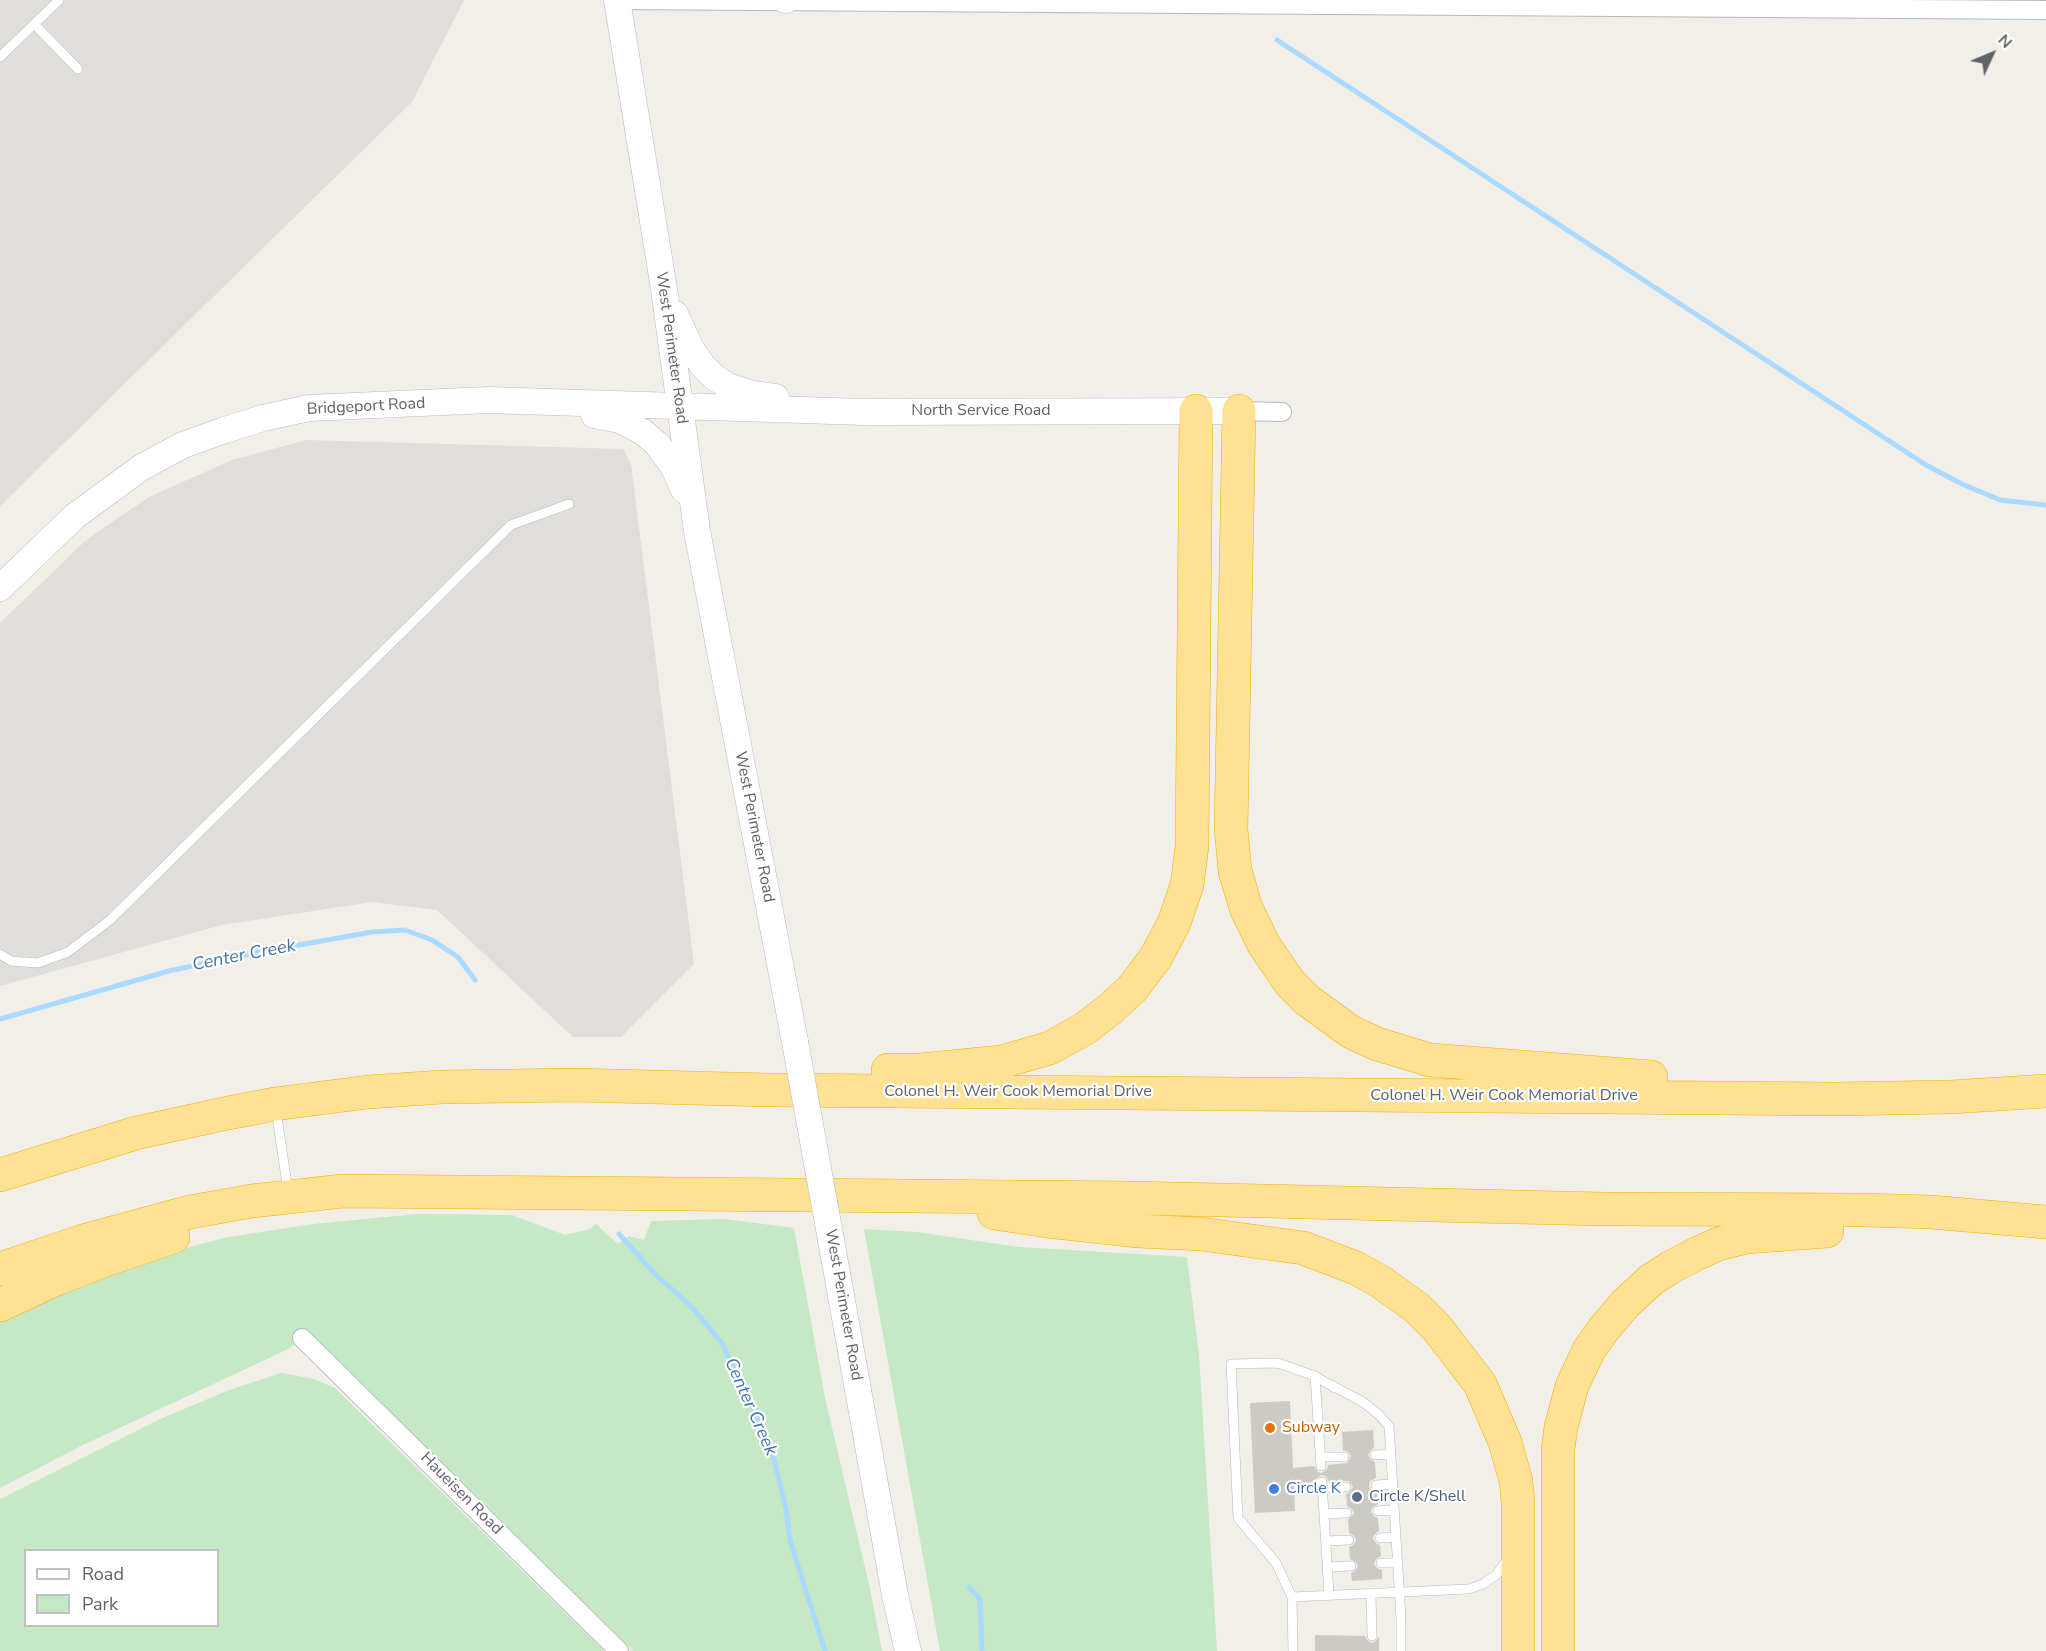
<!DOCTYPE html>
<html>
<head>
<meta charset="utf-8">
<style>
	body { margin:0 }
	#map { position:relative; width:2046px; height:1651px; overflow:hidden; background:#f1efe8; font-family:"Nunito Sans",sans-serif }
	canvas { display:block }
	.legend { position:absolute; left:24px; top:1549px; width:195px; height:78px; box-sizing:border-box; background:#fff; border:2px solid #bfc1c3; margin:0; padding:8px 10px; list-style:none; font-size:18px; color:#5f6368 }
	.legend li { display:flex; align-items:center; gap:12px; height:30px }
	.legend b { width:30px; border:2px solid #bfc1c3 }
	.north { position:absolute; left:1962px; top:24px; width:60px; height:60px; -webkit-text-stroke:4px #fff; paint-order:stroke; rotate:46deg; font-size:16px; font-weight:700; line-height:24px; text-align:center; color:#5f6368 }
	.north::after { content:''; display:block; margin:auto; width:21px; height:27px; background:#5f6368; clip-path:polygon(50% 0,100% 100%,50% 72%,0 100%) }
</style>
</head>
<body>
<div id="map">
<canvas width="2046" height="1651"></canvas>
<ul class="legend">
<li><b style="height:8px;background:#fff"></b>Road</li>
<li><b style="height:16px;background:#c5e8c5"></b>Park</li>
</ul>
<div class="north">N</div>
</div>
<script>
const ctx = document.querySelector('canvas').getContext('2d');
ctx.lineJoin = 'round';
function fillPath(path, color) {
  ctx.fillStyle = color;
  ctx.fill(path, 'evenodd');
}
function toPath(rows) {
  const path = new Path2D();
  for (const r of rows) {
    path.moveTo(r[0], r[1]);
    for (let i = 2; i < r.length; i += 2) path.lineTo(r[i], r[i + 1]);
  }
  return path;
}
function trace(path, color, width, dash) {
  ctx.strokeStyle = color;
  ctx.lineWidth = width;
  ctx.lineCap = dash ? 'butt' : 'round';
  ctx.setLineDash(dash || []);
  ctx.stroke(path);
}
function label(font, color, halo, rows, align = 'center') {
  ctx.font = font + ' "Nunito Sans",sans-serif';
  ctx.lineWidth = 4.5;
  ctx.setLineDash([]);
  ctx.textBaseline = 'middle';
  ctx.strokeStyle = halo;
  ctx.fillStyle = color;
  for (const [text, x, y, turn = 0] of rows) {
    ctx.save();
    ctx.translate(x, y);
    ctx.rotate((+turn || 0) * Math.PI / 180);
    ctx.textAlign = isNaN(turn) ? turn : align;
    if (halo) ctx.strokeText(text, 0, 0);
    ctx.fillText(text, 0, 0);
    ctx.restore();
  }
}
const industrial = toPath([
	[0,0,464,0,412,102,0,506],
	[306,440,623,449,631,464,694,964,621,1037,573,1037,437,910,372,902,222,925,0,986,0,623,86,540,149,497,232,460]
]);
const green = toPath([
	[418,1214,512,1215,565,1235,590,1229,596,1224,618,1244,629,1236,644,1240,651,1221,724,1219,794,1228,825,1398,870,1589,882,1651,633,1651,307,1333,296,1344,284,1351,83,1445,0,1488,0,1318,148,1259,223,1238,313,1224],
	[864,1229,916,1232,1019,1247,1187,1257,1199,1355,1217,1651,940,1651],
	[281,1373,314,1379,335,1388,604,1651,0,1651,0,1499,158,1420,229,1390],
	[26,1550,218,1550,218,1626,26,1626]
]);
const stream = toPath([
	[1277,40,1926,465,1962,484,2000,500,2046,505],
	[0,1019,169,971,254,953,372,932,405,930,432,940,458,957,475,980],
	[619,1234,656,1275,690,1305,722,1343,771,1447,786,1509,790,1540,825,1651],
	[969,1587,980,1599,982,1651]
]);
const building = toPath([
	[1290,1401,1293,1468,1314,1466,1318,1472,1322,1473,1327,1469,1328,1465,1347,1463,1351,1456,1348,1452,1343,1450,1342,1432,1373,1430,1374,1448,1371,1450,1368,1455,1370,1459,1375,1462,1376,1478,1370,1481,1369,1486,1372,1491,1377,1492,1378,1504,1372,1508,1371,1512,1375,1517,1378,1518,1379,1531,1374,1535,1373,1539,1377,1544,1380,1545,1381,1556,1376,1559,1374,1564,1377,1568,1382,1570,1382,1579,1352,1581,1351,1573,1355,1571,1358,1566,1356,1562,1350,1559,1349,1547,1353,1545,1356,1540,1354,1536,1349,1533,1348,1520,1354,1513,1352,1509,1347,1506,1346,1494,1350,1492,1353,1487,1349,1481,1329,1481,1325,1476,1321,1475,1316,1479,1315,1482,1294,1484,1295,1511,1255,1513,1250,1403],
	[1315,1635,1365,1636,1367,1640,1372,1643,1376,1641,1379,1636,1379,1651,1315,1651]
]);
const lane = toPath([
	[34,24,78,69],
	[0,57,59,0],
	[0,954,11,961,38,963,68,952,110,920,511,525,569,504],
	[276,1110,288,1191],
	[1315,1376,1321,1466],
	[1331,1385,1363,1402,1378,1414,1389,1426,1401,1618,1401,1651],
	[1375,1455,1391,1454],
	[1320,1457,1344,1457],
	[1322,1482,1329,1595],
	[1376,1485,1393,1484],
	[1322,1488,1346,1487],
	[1378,1511,1394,1510],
	[1324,1514,1347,1513],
	[1380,1538,1396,1537],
	[1326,1541,1349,1540],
	[1381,1563,1398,1563],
	[1327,1567,1351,1566],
	[1371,1593,1372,1636],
	[1292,1597,1276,1563,1238,1518,1231,1364,1278,1363,1315,1376,1335,1388],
	[1293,1651,1292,1597,1469,1589,1483,1584,1496,1575,1507,1560]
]);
const street = toPath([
	[617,0,2046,10],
	[1239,411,1282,412],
	[302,1338,619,1651]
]);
const secondary = toPath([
	[617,0,664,289,697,531,795,1042],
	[785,0,786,0],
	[675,314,691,349,703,366,714,377,728,386,749,393,776,397],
	[594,415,620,420,643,432,657,444,673,466,684,490],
	[0,588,75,516,142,467,183,445,225,430,263,418,309,408,488,400,865,412,1239,411],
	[831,1240,895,1595,908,1651]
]);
const highway = toPath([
	[1239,411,1231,829,1235,871,1241,891,1246,908,1264,945,1290,983,1307,1000,1351,1032,1377,1044,1430,1060,1651,1077],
	[888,1070,921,1070,1001,1062,1050,1048,1084,1029,1109,1010,1132,989,1156,957,1174,923,1187,885,1192,846,1196,411],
	[0,1175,136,1133,228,1113,275,1104,368,1092,442,1087,575,1085,769,1090,1835,1099,1951,1097,2046,1091],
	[994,1213,1047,1221,1138,1231,1201,1234,1303,1248,1356,1268,1381,1282,1417,1308,1437,1328,1480,1384,1505,1442,1516,1481,1518,1502,1518,1651],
	[0,1269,83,1241,190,1212,252,1201,343,1191,1135,1198,1603,1209,1863,1210,1931,1212,2046,1222],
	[0,1305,56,1279,105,1260,173,1237],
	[1558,1651,1558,1449,1561,1427,1572,1386,1589,1350,1603,1330,1625,1304,1651,1280,1671,1267,1696,1254,1718,1244,1746,1237,1827,1231]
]);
const secondaryBridge = toPath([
	[795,1042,831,1240]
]);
const markers = [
	[1270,1428,6,"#e8710a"],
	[1274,1489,6,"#3f7fe0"],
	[1357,1497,6,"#5c6f8a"]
];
const streetNames = [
	["West Perimeter Road",671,348,82],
	["Bridgeport Road",366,407,-3],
	["North Service Road",981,411],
	["West Perimeter Road",754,827,79],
	["Colonel H. Weir Cook Memorial Drive",1018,1092],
	["Colonel H. Weir Cook Memorial Drive",1504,1096],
	["West Perimeter Road",843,1305,80],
	["Haueisen Road",461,1494,45]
];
const foodNames = [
	["Subway",1282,1428]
];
const shopNames = [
	["Circle K",1286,1489]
];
const serviceNames = [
	["Circle K/Shell",1369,1497]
];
const waterNames = [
	["Center Creek",244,956,-11],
	["Center Creek",750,1407,66]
];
fillPath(industrial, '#e0deda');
fillPath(green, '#c5e8c5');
trace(stream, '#aadaff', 5);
fillPath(building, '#cccac5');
trace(lane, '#b5b8bc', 10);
trace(street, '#b5b8bc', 20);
trace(secondary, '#b6babf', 27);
trace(highway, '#f9ab00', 34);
trace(lane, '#fff', 9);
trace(street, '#fff', 18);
trace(secondary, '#fff', 26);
trace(highway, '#fde293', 33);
trace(secondaryBridge, '#b6babf', 27, []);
trace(secondaryBridge, '#fff', 26);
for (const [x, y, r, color] of markers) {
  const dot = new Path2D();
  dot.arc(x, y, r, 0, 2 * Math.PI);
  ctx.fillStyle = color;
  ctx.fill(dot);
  trace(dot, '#fff', 2);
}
label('16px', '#5f6368', '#fff', streetNames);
label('16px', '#c56008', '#fff', foodNames, 'left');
label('16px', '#366cbe', '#fff', shopNames, 'left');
label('16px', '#4e5e75', '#fff', serviceNames, 'left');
label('italic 18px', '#4174aa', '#fff', waterNames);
</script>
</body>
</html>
